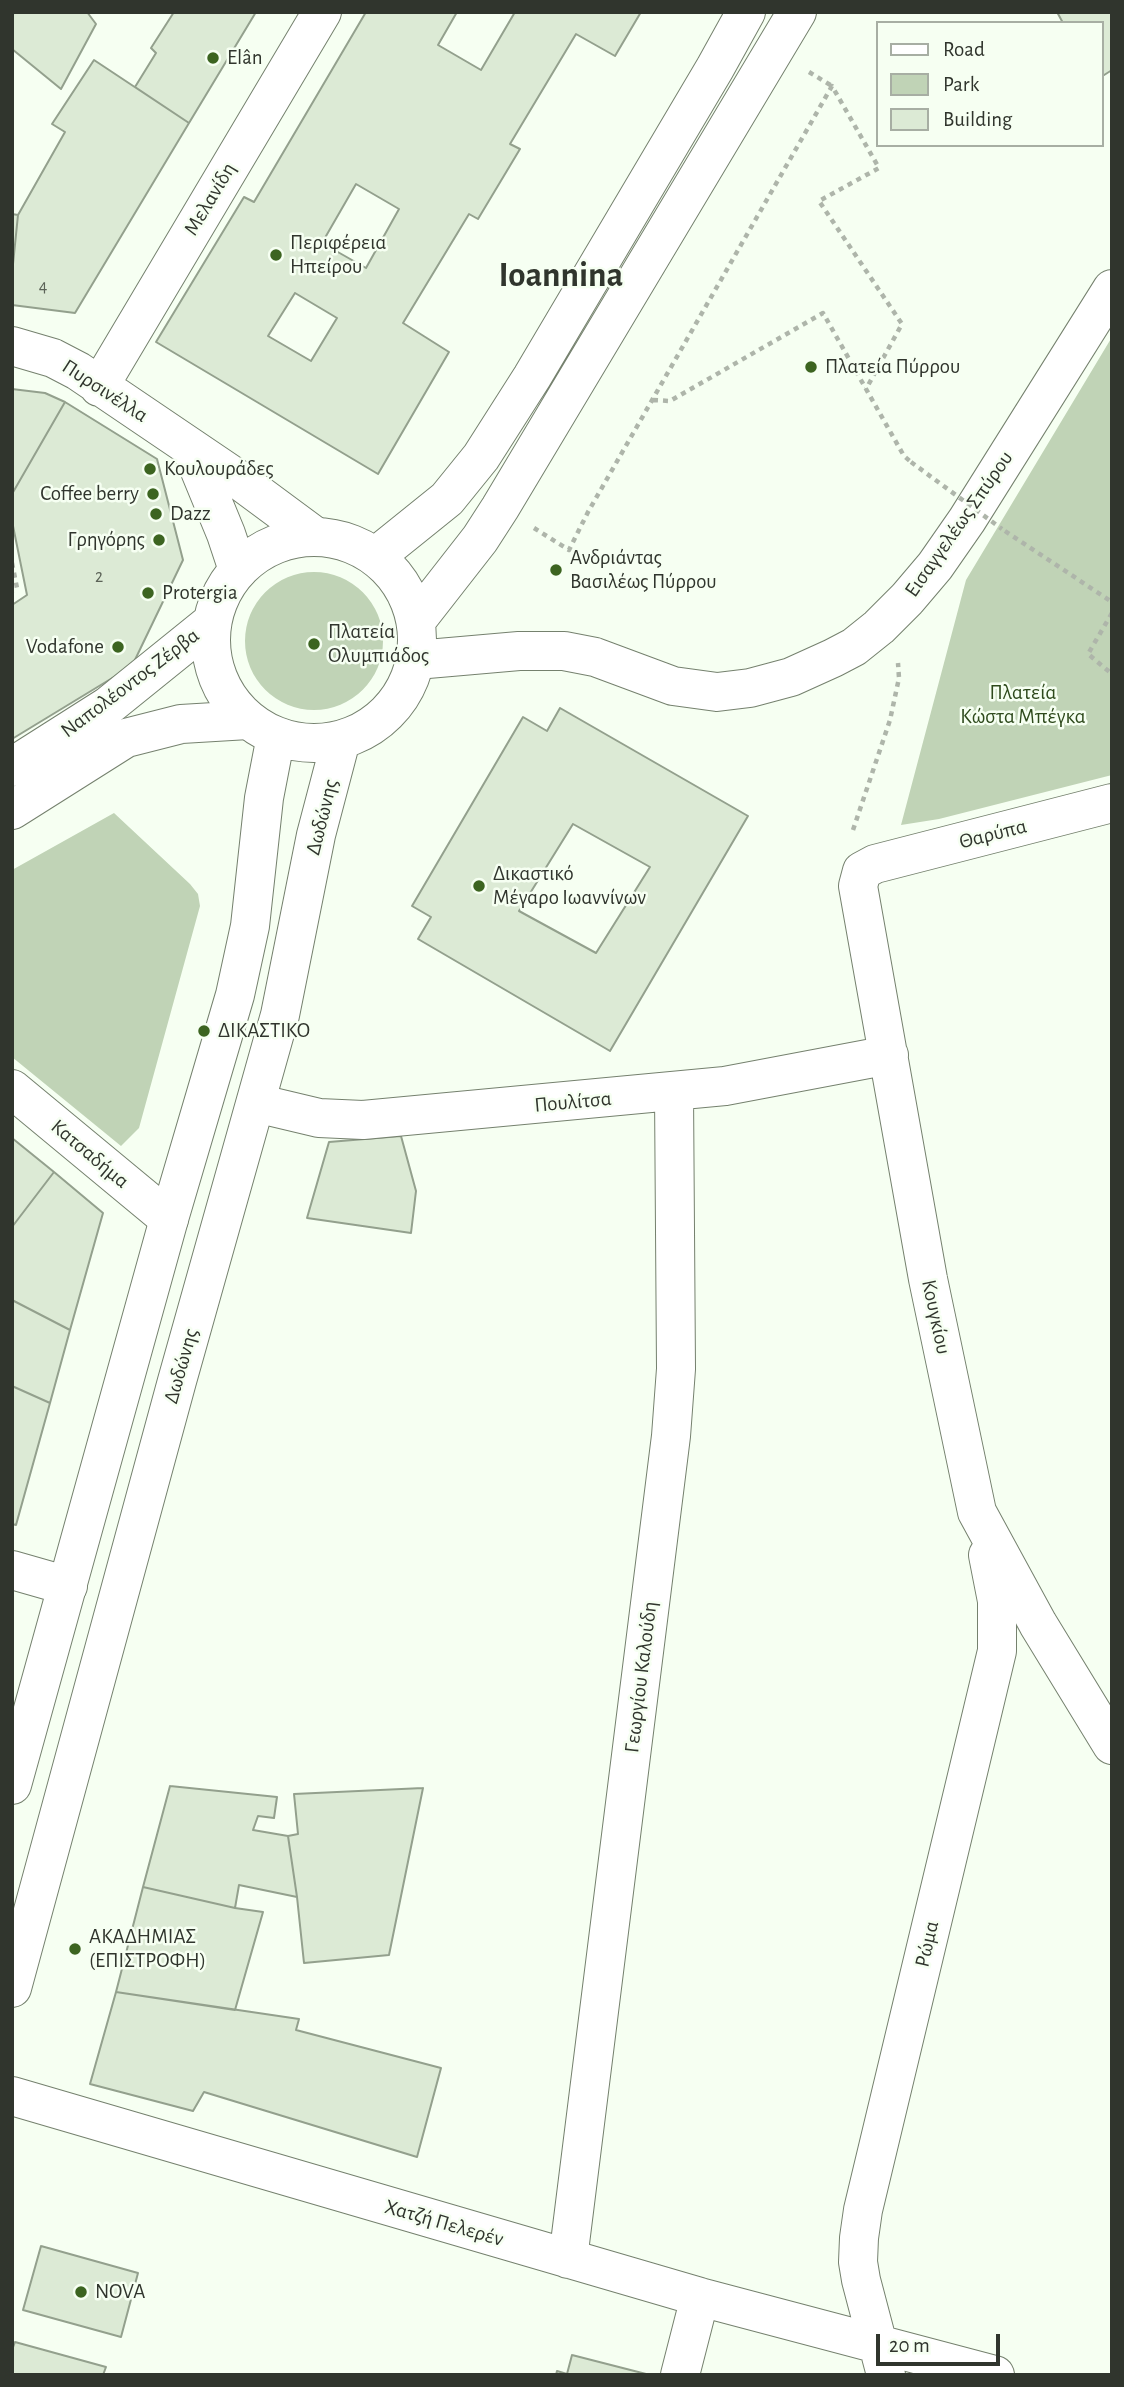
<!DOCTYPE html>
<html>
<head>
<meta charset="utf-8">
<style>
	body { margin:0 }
	#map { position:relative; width:1124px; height:2387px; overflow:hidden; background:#f6fff2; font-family:"Alegreya Sans",sans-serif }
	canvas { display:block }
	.frame { position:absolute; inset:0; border:14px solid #30352d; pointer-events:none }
	.legend { position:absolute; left:876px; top:21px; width:228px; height:126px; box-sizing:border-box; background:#f6fff2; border:2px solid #a7aea3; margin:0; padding:9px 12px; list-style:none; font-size:21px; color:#30352d }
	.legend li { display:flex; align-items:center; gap:14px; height:35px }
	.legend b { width:35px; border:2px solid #a7aea3 }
	.scale { position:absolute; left:876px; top:2334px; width:124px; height:32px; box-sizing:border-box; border:4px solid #30352d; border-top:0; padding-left:9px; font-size:21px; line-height:24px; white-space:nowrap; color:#30352d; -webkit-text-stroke:5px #f6fff2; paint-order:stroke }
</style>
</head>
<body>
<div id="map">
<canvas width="1124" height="2387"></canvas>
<div class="frame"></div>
<ul class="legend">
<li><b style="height:9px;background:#fff"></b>Road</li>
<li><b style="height:19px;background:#c0d3b6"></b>Park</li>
<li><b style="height:19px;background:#dcead5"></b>Building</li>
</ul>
<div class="scale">20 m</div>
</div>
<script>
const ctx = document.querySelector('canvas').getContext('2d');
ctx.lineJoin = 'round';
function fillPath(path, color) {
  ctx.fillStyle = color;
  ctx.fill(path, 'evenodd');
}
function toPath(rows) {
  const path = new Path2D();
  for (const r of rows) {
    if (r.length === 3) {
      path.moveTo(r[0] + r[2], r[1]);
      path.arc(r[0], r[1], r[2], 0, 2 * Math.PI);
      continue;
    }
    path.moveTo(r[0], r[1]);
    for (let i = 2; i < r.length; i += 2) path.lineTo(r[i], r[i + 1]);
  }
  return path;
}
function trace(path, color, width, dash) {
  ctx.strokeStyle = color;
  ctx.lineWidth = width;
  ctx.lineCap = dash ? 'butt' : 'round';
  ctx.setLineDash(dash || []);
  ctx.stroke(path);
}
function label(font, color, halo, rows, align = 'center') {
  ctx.font = font + ' "Alegreya Sans",sans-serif';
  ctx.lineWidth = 5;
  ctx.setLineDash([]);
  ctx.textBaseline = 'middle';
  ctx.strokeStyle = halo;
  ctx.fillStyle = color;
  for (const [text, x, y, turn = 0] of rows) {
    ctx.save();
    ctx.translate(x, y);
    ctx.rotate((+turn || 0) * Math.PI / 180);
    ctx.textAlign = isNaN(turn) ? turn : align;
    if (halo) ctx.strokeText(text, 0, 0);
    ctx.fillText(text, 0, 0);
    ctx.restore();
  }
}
const green = toPath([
	[1112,337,1112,775,939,819,901,825,966,580],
	[314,641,69],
	[114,813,190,884,198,894,200,906,139,1128,121,1146,12,1057,12,870]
]);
const building = toPath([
	[15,12,87,12,96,24,61,89,12,49,12,15,15,12],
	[174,12,256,12,189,123,135,87,156,53,151,48,174,12],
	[366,12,457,12,438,45,481,70,515,12,641,12,615,56,576,34,510,144,520,149,478,219,469,214,403,323,449,352,378,474,156,342,244,197,254,202,366,12],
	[356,184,399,209,366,268,322,243,356,184],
	[295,293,337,318,311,361,268,336,295,293],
	[1057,12,1112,12,1112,70,1101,77,1101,23,1063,23,1057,12],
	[94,60,189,123,75,313,12,305,12,274,18,215,65,132,52,124,94,60],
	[12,214,18,215,12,274,12,214],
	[12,389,45,393,65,402,12,494,12,389],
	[65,402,157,459,183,560,132,666,12,739,12,605,27,595,12,521,12,494,65,402],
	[560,708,748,816,610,1051,418,939,431,917,412,906,523,717,547,731,560,708],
	[573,824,650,867,596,953,519,911,573,824],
	[401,1136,416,1191,411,1233,307,1218,329,1142,401,1136],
	[12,1138,54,1172,12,1227,12,1138],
	[54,1172,103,1213,70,1330,12,1300,12,1227,54,1172],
	[12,1300,70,1330,50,1403,12,1386,12,1300],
	[12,1386,50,1403,16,1525,12,1524,12,1386],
	[170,1786,277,1797,274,1818,258,1816,253,1830,288,1836,297,1897,239,1885,235,1908,143,1887,170,1786],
	[423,1788,389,1955,304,1963,297,1897,288,1836,298,1834,294,1794,423,1788],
	[143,1887,235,1908,263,1912,235,2010,116,1992,143,1887],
	[116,1992,299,2019,296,2030,441,2068,417,2157,204,2092,193,2111,90,2084,116,1992],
	[41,2246,138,2273,121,2337,23,2310,41,2246],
	[15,2342,106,2367,103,2375,12,2375,12,2350,15,2342],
	[572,2355,650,2375,556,2375,557,2371,567,2374,572,2355]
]);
const path = toPath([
	[809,72,832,86],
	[653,400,670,401,823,313,904,456,911,462],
	[534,528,569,550,588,512,832,86,879,168,819,201,902,324,866,389],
	[1005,531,1112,602],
	[12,563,17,588,12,591],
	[1112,613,1088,654,1112,674],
	[853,830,890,720,899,678,898,663]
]);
const minor = toPath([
	[12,346,53,358,78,371,239,480,316,537],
	[99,387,322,12],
	[191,449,226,534,238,570],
	[416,660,519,651,564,651,595,657,673,686,717,692,750,688,791,677,833,658,854,647,879,627,907,599,935,566,967,520,1112,289],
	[1112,803,875,864,862,871,858,886,928,1279,977,1512,1038,1624,1112,1745],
	[12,810,126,738,181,724,248,720],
	[12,1089,169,1219],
	[256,1103,319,1118,363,1120,725,1086,889,1055],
	[12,1570,68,1586],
	[12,2096,700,2297,995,2375],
	[568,2259,671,1436,676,1369,674,1092],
	[680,2375,700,2297],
	[886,2375,861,2280,858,2262,859,2238,863,2210,997,1651,997,1601,988,1555]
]);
const major = toPath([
	[314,640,103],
	[375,557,447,499,481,457,532,377,715,68,746,12],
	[416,621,480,539,500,508,797,12],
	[12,767,108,706,212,622],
	[12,1785,169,1219,235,995,250,926,264,798,276,736],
	[12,1988,177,1381,280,1015,316,835,341,740]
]);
const pathBridge = toPath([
	[911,462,1002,529]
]);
const markers = [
	[213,58,7,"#3c6420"],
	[276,255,7,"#3c6420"],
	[811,367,7,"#3c6420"],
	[150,469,7,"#3c6420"],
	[153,494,7,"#3c6420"],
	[156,514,7,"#3c6420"],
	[159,540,7,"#3c6420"],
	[556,570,7,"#3c6420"],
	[148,593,7,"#3c6420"],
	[314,644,7,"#3c6420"],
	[118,647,7,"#3c6420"],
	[479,886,7,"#3c6420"],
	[204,1031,7,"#3c6420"],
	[75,1949,7,"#3c6420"],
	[81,2292,7,"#3c6420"]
];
const numberNames = [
	["4",43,287],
	["2",99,577]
];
const poiNames = [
	["Elân",227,58],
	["Περιφέρεια",290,243],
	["Ηπείρου",290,267],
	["Πλατεία Πύρρου",825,367],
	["Κουλουράδες",164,469],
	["Coffee berry",139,494,"right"],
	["Dazz",170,514],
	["Γρηγόρης",145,540,"right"],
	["Ανδριάντας",570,558],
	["Βασιλέως Πύρρου",570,582],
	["Protergia",162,593],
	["Πλατεία",328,632],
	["Ολυμπιάδος",328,656],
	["Vodafone",104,647,"right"],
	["Δικαστικό",493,874],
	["Μέγαρο Ιωαννίνων",493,898],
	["ΔΙΚΑΣΤΙΚΟ",218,1031],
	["ΑΚΑΔΗΜΙΑΣ",89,1937],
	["(ΕΠΙΣΤΡΟΦΗ)",89,1961],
	["NOVA",95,2292]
];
const streetNames = [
	["Μελανίδη",210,199,-59],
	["Πυρσινέλλα",105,391,33],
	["Εισαγγελέως Σπύρου",959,524,-55],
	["Ναπολέοντος Ζέρβα",130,683,-37],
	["Δωδώνης",322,817,-76],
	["Θαρύπα",993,834,-14],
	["Πουλίτσα",573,1102,-5],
	["Κατσαδήμα",90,1154,40],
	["Κουγκίου",936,1317,78],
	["Δωδώνης",181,1366,-74],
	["Γεωργίου Καλούδη",641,1677,-83],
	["Ρώμα",927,1944,-77],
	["Χατζή Πελερέν",444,2223,16]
];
const parkNames = [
	["Πλατεία",1023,693],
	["Κώστα Μπέγκα",1023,717]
];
const townNames = [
	["Ioannina",561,275]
];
fillPath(green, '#c0d3b6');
fillPath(building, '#dcead5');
trace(building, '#93a08d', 2);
trace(minor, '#75816e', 40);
trace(major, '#75816e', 40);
trace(path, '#aeb5aa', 4.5, [5, 5]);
trace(minor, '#fff', 38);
trace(major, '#fff', 38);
trace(pathBridge, '#aeb5aa', 4.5, [5, 5]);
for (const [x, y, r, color] of markers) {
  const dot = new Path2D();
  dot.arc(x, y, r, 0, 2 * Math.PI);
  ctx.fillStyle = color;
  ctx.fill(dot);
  trace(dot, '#f6fff2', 2.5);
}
label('18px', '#5b6257', null, numberNames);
label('21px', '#30352d', '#f6fff2', poiNames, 'left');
label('21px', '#30352d', '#f6fff2', streetNames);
label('21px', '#2e4a1c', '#f6fff2', parkNames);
label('bold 35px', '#30352d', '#f6fff2', townNames);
</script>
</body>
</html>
